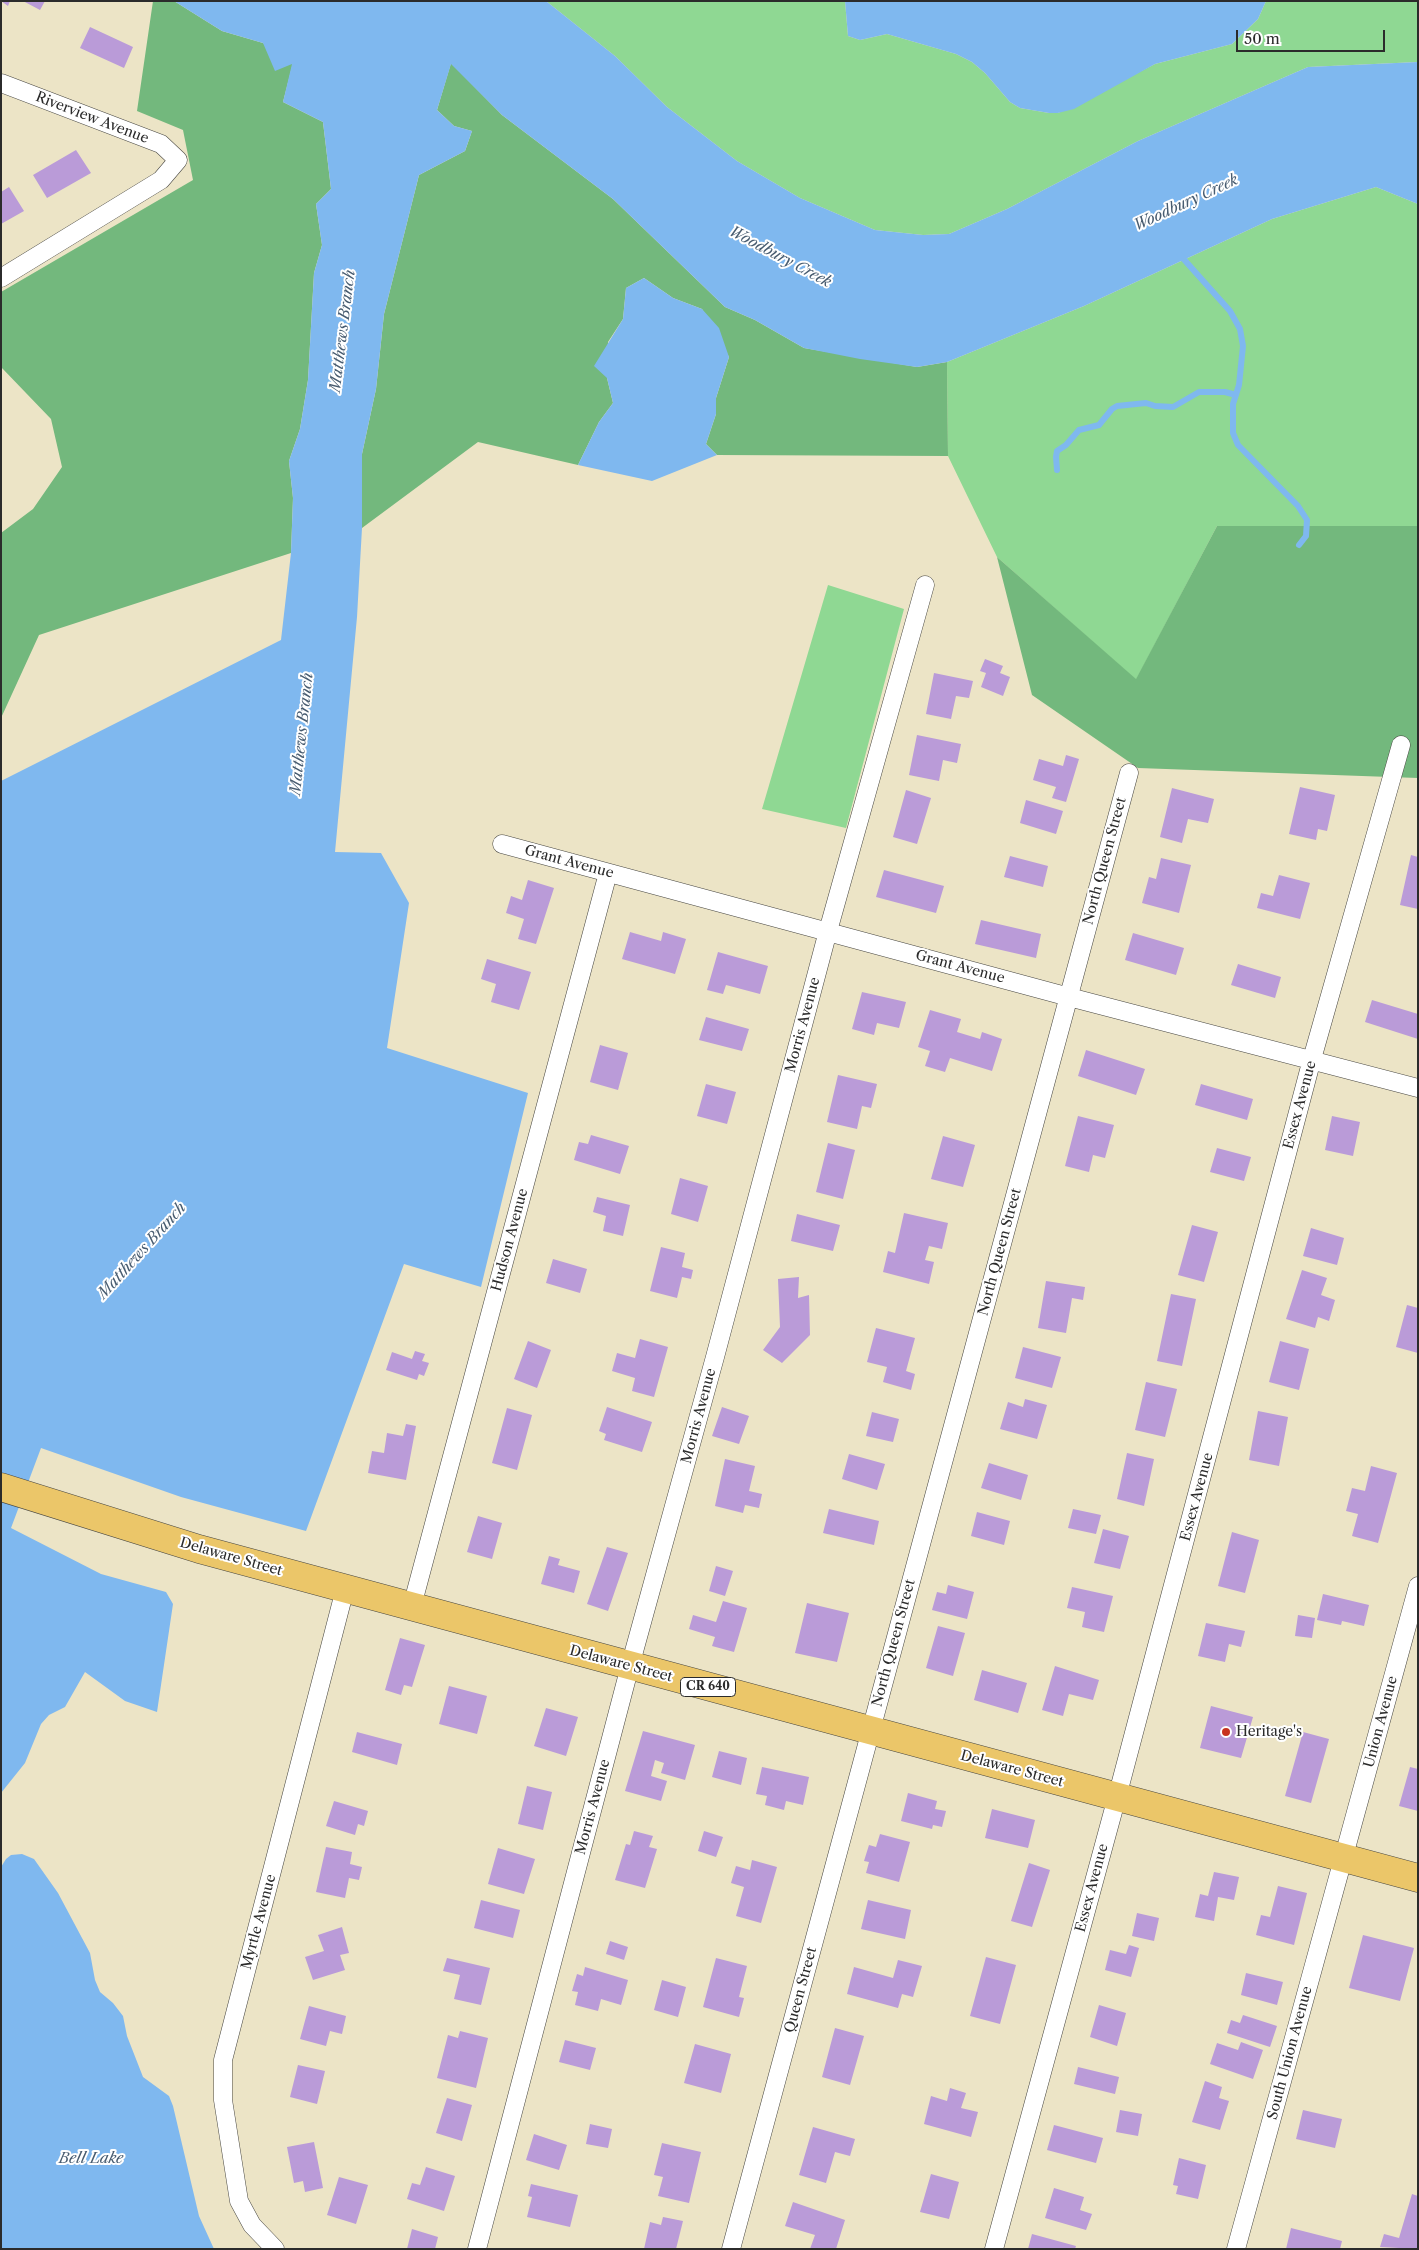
<!DOCTYPE html>
<html>
<head>
<meta charset="utf-8">
<style>
	body { margin:0 }
	#map { position:relative; width:1419px; height:2250px; overflow:hidden; background:#ece4c6; font-family:"Libre Caslon Text",serif }
	canvas { display:block }
	.frame { position:absolute; inset:0; border:2px solid #2b2b2b; pointer-events:none }
	.scale { position:absolute; left:1236px; top:30px; width:149px; height:22px; box-sizing:border-box; border:2px solid #2b2b2b; border-top:0; padding-left:6px; font-size:15px; line-height:18px; white-space:nowrap; color:#2b2b2b; -webkit-text-stroke:4px #fff; paint-order:stroke }
</style>
</head>
<body>
<div id="map">
<canvas width="1419" height="2250"></canvas>
<div class="frame"></div>
<div class="scale">50 m</div>
</div>
<script>
const ctx = document.querySelector('canvas').getContext('2d');
ctx.lineJoin = 'round';
function fillPath(path, color) {
  ctx.fillStyle = color;
  ctx.fill(path, 'evenodd');
}
function toPath(rows) {
  const path = new Path2D();
  for (const r of rows) {
    path.moveTo(r[0], r[1]);
    for (let i = 2; i < r.length; i += 2) path.lineTo(r[i], r[i + 1]);
  }
  return path;
}
function trace(path, color, width, dash) {
  ctx.strokeStyle = color;
  ctx.lineWidth = width;
  ctx.lineCap = dash ? 'butt' : 'round';
  ctx.setLineDash(dash || []);
  ctx.stroke(path);
}
function label(font, color, halo, rows, align = 'center') {
  ctx.font = font + ' "Libre Caslon Text",serif';
  ctx.lineWidth = 4;
  ctx.setLineDash([]);
  ctx.textBaseline = 'middle';
  ctx.strokeStyle = halo;
  ctx.fillStyle = color;
  for (const [text, x, y, turn = 0] of rows) {
    ctx.save();
    ctx.translate(x, y);
    ctx.rotate((+turn || 0) * Math.PI / 180);
    ctx.textAlign = isNaN(turn) ? turn : align;
    if (halo) ctx.strokeText(text, 0, 0);
    ctx.fillText(text, 0, 0);
    ctx.restore();
  }
}
const green = toPath([
	[546,1,845,1,848,36,860,40,887,34,956,54,972,62,985,73,1010,102,1020,108,1049,113,1058,113,1155,64,1232,44,1258,19,1266,1,1418,1,1418,62,1308,67,1138,141,1007,209,949,234,923,235,875,230,800,198,737,161,667,107,615,56],
	[1376,187,1418,204,1418,526,1217,526,1136,680,997,557,948,456,947,362,1084,306,1272,219],
	[828,585,904,609,846,828,762,809]
]);
const forest = toPath([
	[153,1,174,1,222,31,263,43,293,63,283,102,323,122,331,189,316,204,322,245,314,273,308,380,300,429,289,461,293,498,291,553,39,635,1,718,1,533,33,509,62,467,51,419,1,367,1,292,193,180,183,130,137,111],
	[451,63,502,115,613,199,725,307,755,320,804,348,917,367,947,362,948,456,717,455,706,444,716,414,716,398,729,357,702,309,673,298,644,278,626,288,623,319,608,342,607,378,613,403,599,422,578,465,478,442,362,528,362,454,376,389,384,314,419,175,465,151,472,131,454,126,437,110],
	[1217,526,1418,526,1418,778,1138,768,1032,695,997,557,1136,679]
]);
const water = toPath([
	[174,1,546,1,615,56,667,107,737,161,800,198,875,230,923,235,949,234,1007,209,1138,141,1308,67,1418,62,1418,204,1376,187,1272,219,1084,306,947,362,917,367,860,359,804,348,755,320,725,307,613,199,502,115,451,64,437,110,454,126,472,131,465,151,419,175,384,314,376,389,362,454,362,528,357,617,335,852,381,853,409,903,387,1048,528,1093,481,1287,404,1264,306,1531,181,1497,41,1448,11,1528,101,1574,166,1592,173,1604,157,1712,125,1701,85,1672,65,1707,49,1715,41,1724,25,1763,1,1793,1,781,281,640,291,553,293,498,289,461,300,429,308,380,314,273,322,245,316,204,331,189,323,122,283,102,292,64,275,71,263,43,222,31],
	[845,1,1266,1,1258,19,1232,44,1155,64,1074,109,1058,113,1049,113,1020,108,1010,102,985,73,972,62,956,54,887,34,860,40,848,36],
	[644,278,673,298,702,309,719,328,729,357,716,398,716,414,706,444,717,455,652,481,578,465,599,422,613,403,607,378,594,366,623,319,626,288],
	[22,1854,34,1859,58,1893,90,1953,95,1980,100,1992,113,2003,123,2016,127,2036,143,2077,169,2096,173,2106,199,2216,214,2249,1,2249,1,1867,6,1859,11,1855]
]);
const stream = toPath([
	[1180,255,1230,311,1240,329,1243,346,1239,385,1233,404,1233,433,1238,445,1298,506,1307,520,1306,536,1299,545],
	[1057,470,1056,457,1057,451,1066,445,1079,430,1099,425,1112,409,1117,406,1146,403,1155,406,1173,407,1199,392,1225,392,1236,395]
]);
const building = toPath([
	[1,1,10,1,8,6],
	[23,1,45,1,40,10],
	[90,27,133,47,124,68,80,48],
	[76,150,91,173,47,198,33,175],
	[9,187,24,211,1,224,1,192],
	[985,659,1003,666,1000,673,1010,677,1003,696,981,687,986,673,980,671],
	[934,673,973,681,969,698,956,696,951,719,926,714],
	[917,735,961,744,957,763,943,760,939,781,909,775],
	[1066,755,1079,759,1066,802,1052,798,1056,787,1033,780,1039,759,1063,766],
	[1300,787,1335,795,1327,831,1318,829,1316,840,1289,834],
	[1172,788,1214,799,1208,823,1188,819,1182,843,1160,837],
	[906,790,931,798,917,844,893,837],
	[1026,800,1063,811,1056,834,1020,823],
	[1411,855,1418,857,1418,909,1400,905],
	[1010,856,1048,866,1043,887,1004,877],
	[1161,858,1191,865,1179,913,1142,903,1149,877,1156,879],
	[884,870,944,886,936,913,876,897],
	[1279,875,1310,883,1300,919,1257,908,1261,893,1273,896],
	[528,880,554,888,536,944,518,939,524,919,506,913,511,896,522,900],
	[981,920,1041,934,1036,958,975,944],
	[630,932,661,941,663,932,686,939,675,974,622,959],
	[1133,933,1184,948,1176,975,1125,960],
	[718,952,768,966,760,994,726,985,723,994,707,990],
	[487,959,531,972,519,1010,491,1002,496,984,481,979],
	[1238,964,1281,977,1275,998,1231,985],
	[862,992,906,1002,899,1028,877,1023,874,1035,852,1029],
	[1372,1000,1418,1014,1418,1039,1365,1022],
	[930,1010,961,1019,957,1032,980,1039,982,1032,1002,1039,992,1071,950,1058,945,1072,925,1066,930,1051,918,1047],
	[706,1017,749,1029,742,1051,699,1040],
	[600,1045,628,1053,618,1090,590,1082],
	[1086,1050,1145,1069,1136,1095,1078,1076],
	[838,1075,877,1084,871,1108,862,1106,857,1129,827,1122],
	[706,1084,736,1092,727,1124,697,1116],
	[1201,1084,1253,1099,1247,1120,1195,1105],
	[1078,1116,1114,1125,1105,1158,1093,1155,1089,1172,1065,1166],
	[1332,1116,1360,1122,1353,1156,1325,1150],
	[591,1135,629,1146,620,1174,574,1160,579,1142,588,1144],
	[943,1136,975,1145,963,1187,931,1179],
	[828,1143,855,1150,843,1199,816,1192],
	[1217,1148,1251,1157,1244,1181,1210,1172],
	[680,1178,708,1186,698,1222,671,1214],
	[597,1197,630,1205,623,1236,603,1231,606,1216,593,1212],
	[904,1213,948,1223,942,1249,929,1246,925,1260,934,1262,929,1284,883,1272,888,1251,895,1253],
	[797,1214,840,1225,833,1251,791,1241],
	[1192,1225,1218,1232,1204,1282,1178,1275],
	[1311,1228,1344,1238,1337,1265,1303,1256],
	[661,1247,685,1253,682,1267,693,1270,691,1279,682,1277,677,1298,650,1291],
	[553,1259,587,1269,580,1293,546,1283],
	[1302,1270,1327,1278,1321,1295,1335,1300,1329,1321,1318,1317,1315,1328,1286,1319],
	[799,1277,798,1298,809,1295,810,1335,782,1363,763,1350,780,1327,778,1279],
	[1046,1281,1085,1287,1083,1300,1072,1298,1066,1333,1038,1328],
	[1171,1294,1196,1299,1182,1366,1157,1361],
	[1407,1305,1418,1308,1418,1353,1396,1347],
	[876,1328,915,1338,906,1371,915,1374,911,1390,883,1382,887,1367,867,1362],
	[640,1339,668,1347,654,1397,632,1391,635,1378,612,1371,617,1353,635,1358],
	[528,1341,551,1350,537,1388,514,1379],
	[1280,1341,1309,1349,1299,1390,1269,1382],
	[1023,1347,1061,1357,1052,1388,1015,1378],
	[415,1351,425,1354,422,1361,429,1363,424,1376,419,1374,417,1380,386,1370,392,1352,412,1359],
	[1146,1382,1177,1389,1165,1437,1135,1430],
	[1025,1399,1047,1405,1037,1439,1000,1429,1008,1402,1023,1407],
	[607,1407,652,1422,642,1452,604,1440,606,1434,599,1431],
	[722,1407,749,1416,739,1444,712,1436],
	[507,1408,532,1415,517,1470,492,1463],
	[1258,1411,1288,1417,1279,1466,1249,1460],
	[872,1412,899,1419,893,1442,866,1436],
	[406,1424,416,1426,406,1480,368,1473,372,1451,384,1453,387,1433,403,1436],
	[1127,1453,1154,1459,1144,1506,1117,1499],
	[849,1454,885,1464,877,1490,842,1479],
	[725,1459,755,1466,749,1491,762,1494,759,1508,745,1505,743,1513,715,1506],
	[989,1463,1028,1475,1021,1500,981,1488],
	[1371,1466,1397,1473,1378,1543,1352,1536,1358,1514,1346,1511,1352,1488,1365,1491],
	[829,1509,879,1521,874,1545,823,1533],
	[1073,1509,1101,1515,1096,1534,1068,1528],
	[977,1512,1010,1521,1004,1545,971,1536],
	[478,1516,502,1523,492,1559,467,1552],
	[1103,1529,1129,1536,1120,1569,1094,1563],
	[1232,1532,1259,1540,1245,1593,1218,1586],
	[607,1547,628,1553,608,1611,587,1604],
	[549,1556,560,1559,558,1565,580,1571,574,1593,541,1584],
	[716,1566,733,1571,725,1596,709,1591],
	[948,1585,974,1592,967,1619,932,1610,937,1592,946,1594],
	[1072,1587,1113,1596,1104,1632,1082,1627,1085,1612,1067,1608],
	[1323,1594,1369,1605,1364,1626,1342,1621,1341,1625,1317,1620],
	[723,1601,747,1608,734,1652,712,1646,715,1637,689,1629,693,1615,716,1622],
	[807,1603,849,1613,837,1662,795,1653],
	[1298,1615,1315,1618,1312,1638,1295,1636],
	[1206,1623,1245,1631,1241,1647,1229,1644,1225,1662,1198,1656],
	[938,1626,965,1633,953,1676,926,1668],
	[400,1638,425,1645,412,1687,404,1685,401,1695,385,1690],
	[1055,1666,1099,1680,1093,1700,1069,1694,1063,1716,1042,1710],
	[982,1670,1027,1683,1018,1713,974,1700],
	[449,1686,487,1696,477,1734,439,1724],
	[1211,1706,1253,1717,1241,1758,1200,1748],
	[546,1708,578,1717,566,1756,534,1746],
	[643,1731,695,1745,685,1780,661,1773,664,1763,655,1760,651,1776,667,1781,661,1801,625,1791],
	[357,1732,402,1744,397,1765,352,1752],
	[1303,1732,1329,1739,1311,1803,1285,1796],
	[719,1751,747,1758,741,1785,712,1777],
	[762,1767,809,1777,803,1805,786,1801,784,1810,765,1805,767,1796,756,1794],
	[1410,1767,1418,1769,1418,1811,1399,1806],
	[527,1786,552,1792,543,1830,518,1824],
	[908,1793,937,1801,935,1809,946,1811,942,1827,933,1825,932,1829,901,1821],
	[334,1801,368,1811,364,1826,358,1824,355,1835,326,1826],
	[992,1809,1035,1820,1028,1848,985,1838],
	[634,1831,653,1836,649,1847,657,1849,645,1888,615,1880,626,1844,630,1845],
	[704,1831,723,1837,716,1857,698,1851],
	[880,1834,910,1842,899,1882,866,1873,869,1862,864,1861,869,1845,876,1847],
	[326,1847,352,1852,350,1864,362,1867,359,1880,349,1878,345,1898,316,1892],
	[498,1848,535,1859,524,1894,488,1884],
	[752,1860,777,1867,761,1923,736,1916,744,1887,731,1883,736,1866,750,1870],
	[1029,1863,1050,1870,1032,1927,1011,1921],
	[1214,1872,1239,1877,1234,1900,1218,1897,1214,1921,1195,1917,1200,1894,1208,1896],
	[1278,1886,1307,1893,1294,1945,1256,1935,1261,1915,1270,1917],
	[481,1900,520,1910,513,1938,474,1928],
	[868,1900,911,1910,905,1939,861,1929],
	[1137,1913,1159,1918,1154,1941,1132,1936],
	[342,1927,349,1953,340,1955,345,1970,313,1980,305,1957,324,1951,318,1935],
	[1363,1935,1414,1948,1400,2001,1349,1988],
	[610,1941,628,1947,624,1960,606,1954],
	[1129,1945,1139,1948,1131,1977,1105,1970,1110,1950,1126,1954],
	[986,1957,1016,1965,1000,2024,970,2016],
	[447,1958,490,1968,481,2005,454,1999,460,1975,443,1971],
	[716,1958,747,1966,739,1997,744,1998,739,2017,703,2007],
	[898,1960,922,1966,913,1997,902,1994,898,2008,847,1994,854,1967,893,1978],
	[585,1967,628,1980,621,2005,601,1999,598,2011,575,2005,578,1992,572,1991,577,1974,583,1976],
	[1246,1973,1283,1982,1277,2005,1241,1995],
	[662,1980,686,1987,678,2017,654,2010],
	[1099,2005,1126,2013,1117,2046,1090,2037],
	[309,2006,346,2016,342,2034,330,2031,326,2046,300,2039],
	[1243,2015,1277,2026,1270,2047,1227,2033,1231,2020,1240,2023],
	[835,2028,864,2036,850,2085,822,2077],
	[460,2031,488,2038,476,2088,437,2078,448,2035,458,2038],
	[565,2040,596,2048,590,2070,559,2062],
	[1241,2042,1263,2050,1253,2079,1210,2064,1217,2043,1238,2050],
	[695,2044,731,2054,721,2093,684,2083],
	[298,2065,325,2071,317,2104,290,2097],
	[1078,2067,1119,2077,1115,2094,1074,2084],
	[1205,2081,1222,2087,1219,2098,1229,2101,1220,2130,1192,2122],
	[950,2088,966,2093,961,2108,978,2112,971,2137,924,2124,931,2096,947,2101],
	[447,2098,472,2105,462,2141,436,2133],
	[1120,2110,1142,2114,1138,2136,1116,2132],
	[1303,2110,1342,2119,1335,2148,1296,2139],
	[590,2124,612,2129,608,2148,586,2144],
	[1054,2125,1103,2138,1096,2163,1047,2150],
	[813,2127,855,2139,850,2156,835,2152,826,2183,799,2175],
	[534,2134,567,2145,559,2170,526,2160],
	[314,2142,323,2188,305,2192,303,2181,294,2183,287,2147],
	[662,2143,701,2152,689,2203,658,2196,663,2177,654,2175],
	[1179,2158,1206,2165,1198,2199,1176,2194,1178,2186,1173,2185],
	[426,2167,455,2176,444,2211,407,2199,412,2183,420,2185],
	[931,2174,959,2182,949,2219,920,2212],
	[339,2177,368,2185,356,2224,327,2215],
	[531,2184,578,2195,570,2227,527,2217,532,2197,528,2196],
	[1054,2188,1084,2197,1080,2210,1092,2214,1086,2230,1045,2218],
	[1412,2194,1418,2196,1418,2249,1380,2247,1384,2234,1399,2238],
	[793,2202,845,2220,836,2249,810,2249,815,2235,785,2226],
	[663,2217,683,2221,676,2249,644,2249,650,2222,661,2225],
	[1291,2228,1342,2241,1340,2249,1286,2249],
	[412,2229,438,2237,435,2249,407,2249],
	[1032,2234,1076,2246,1075,2249,1028,2249]
]);
const minor = toPath([
	[1,83,161,144,178,160,161,180,1,278],
	[502,844,1069,997,1418,1088],
	[412,1606,608,873],
	[275,2249,252,2225,239,2201,223,2100,223,2060,345,1589],
	[477,2249,630,1666,715,1357,828,931,925,585],
	[731,2249,1129,773],
	[994,2249,1117,1797,1312,1059,1401,745],
	[1236,2249,1418,1586]
]);
const primary = toPath([
	[1,1487,199,1549,1418,1878]
]);
const markers = [
	[1226,1732,5,"#c8321e"]
];
const shields = [
	[708,1687,55]
];
const shieldNames = [
	["CR 640",708,1687]
];
const streetNames = [
	["Riverview Avenue",92,118,21],
	["North Queen Street",1105,861,-75],
	["Grant Avenue",569,862,15],
	["Grant Avenue",960,967,15],
	["Morris Avenue",803,1025,-75],
	["Essex Avenue",1300,1105,-75],
	["Hudson Avenue",510,1240,-75],
	["North Queen Street",1000,1252,-75],
	["Morris Avenue",699,1416,-75],
	["Essex Avenue",1197,1497,-75],
	["Delaware Street",231,1557,16],
	["North Queen Street",894,1643,-75],
	["Delaware Street",621,1664,15],
	["Union Avenue",1381,1722,-75],
	["Delaware Street",1012,1769,15],
	["Morris Avenue",593,1807,-75],
	["Essex Avenue",1092,1888,-75],
	["Myrtle Avenue",259,1922,-75],
	["Queen Street",801,1990,-75],
	["South Union Avenue",1290,2053,-75]
];
const poiNames = [
	["Heritage's",1236,1732]
];
const waterNames = [
	["Woodbury Creek",1186,203,-25],
	["Woodbury Creek",780,257,28],
	["Matthews Branch",343,331,-83],
	["Matthews Branch",302,734,-84],
	["Matthews Branch",142,1251,-48],
	["Bell Lake",91,2159]
];
fillPath(green, '#8fd893');
fillPath(forest, '#73b87d');
fillPath(water, '#7fb8ef');
trace(stream, '#7fb8ef', 6);
fillPath(building, '#ba9bd8');
trace(minor, '#484742', 19);
trace(primary, '#484742', 29);
trace(minor, '#fff', 18);
trace(primary, '#ebc669', 28);
for (const [x, y, r, color] of markers) {
  const dot = new Path2D();
  dot.arc(x, y, r, 0, 2 * Math.PI);
  ctx.fillStyle = color;
  ctx.fill(dot);
  trace(dot, '#fff', 2);
}
for (const [x, y, w] of shields) {
  const box = new Path2D();
  box.roundRect(x - w / 2, y - 9.5, w, 19, 4);
  ctx.fillStyle = '#fff';
  ctx.fill(box);
  trace(box, '#2b2b2b', 1);
}
label('bold 12px', '#2b2b2b', null, shieldNames);
label('14px', '#2b2b2b', '#fff', streetNames);
label('14px', '#2b2b2b', '#fff', poiNames, 'left');
label('italic 15px', '#485c70', '#fff', waterNames);
</script>
</body>
</html>
